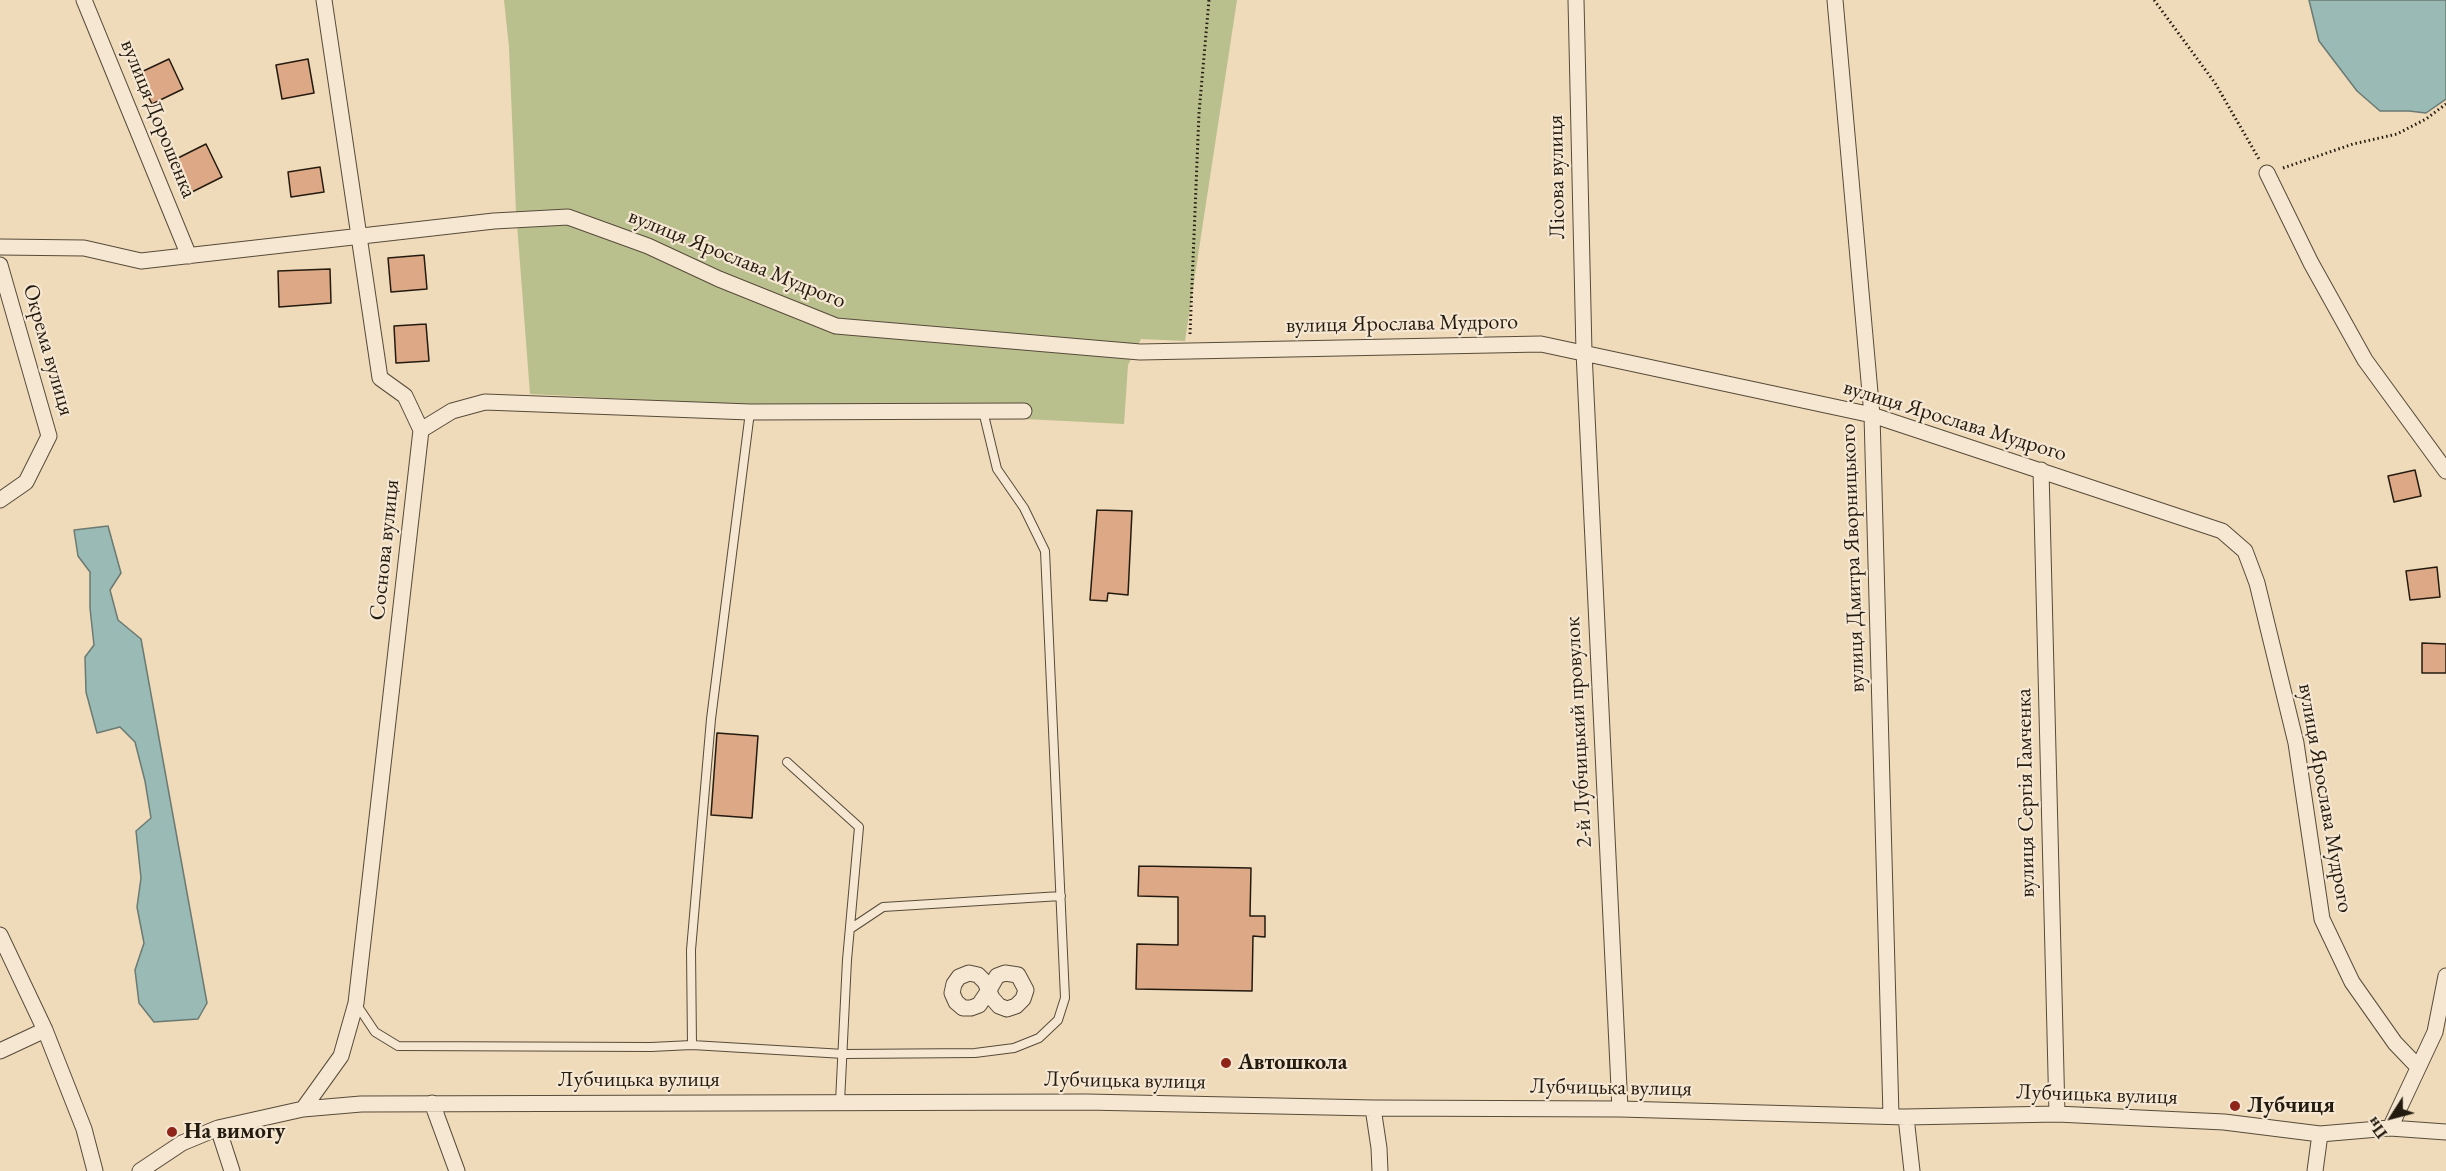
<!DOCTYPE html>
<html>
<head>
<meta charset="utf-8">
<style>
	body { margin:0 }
	#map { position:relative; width:2446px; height:1171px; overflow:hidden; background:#efdab9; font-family:"EB Garamond",serif }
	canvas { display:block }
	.north { position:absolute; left:2362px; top:1087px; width:60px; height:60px; -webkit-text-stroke:4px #f5e7d2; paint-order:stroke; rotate:234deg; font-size:16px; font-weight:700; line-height:24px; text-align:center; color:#241b10 }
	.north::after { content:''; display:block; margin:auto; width:21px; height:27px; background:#241b10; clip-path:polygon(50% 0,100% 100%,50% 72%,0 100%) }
</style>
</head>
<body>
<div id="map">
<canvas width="2446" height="1171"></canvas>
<div class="north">Пн</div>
</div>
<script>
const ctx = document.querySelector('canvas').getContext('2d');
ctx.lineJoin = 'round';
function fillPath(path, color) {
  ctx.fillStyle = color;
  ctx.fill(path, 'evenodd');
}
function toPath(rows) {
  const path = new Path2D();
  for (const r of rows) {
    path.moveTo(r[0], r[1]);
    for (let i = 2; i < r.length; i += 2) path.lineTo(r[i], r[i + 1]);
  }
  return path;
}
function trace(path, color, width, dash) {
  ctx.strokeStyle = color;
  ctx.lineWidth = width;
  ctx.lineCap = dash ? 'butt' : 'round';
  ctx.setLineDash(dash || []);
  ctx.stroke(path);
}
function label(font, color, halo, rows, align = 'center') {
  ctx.font = font + ' "EB Garamond",serif';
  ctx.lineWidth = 4.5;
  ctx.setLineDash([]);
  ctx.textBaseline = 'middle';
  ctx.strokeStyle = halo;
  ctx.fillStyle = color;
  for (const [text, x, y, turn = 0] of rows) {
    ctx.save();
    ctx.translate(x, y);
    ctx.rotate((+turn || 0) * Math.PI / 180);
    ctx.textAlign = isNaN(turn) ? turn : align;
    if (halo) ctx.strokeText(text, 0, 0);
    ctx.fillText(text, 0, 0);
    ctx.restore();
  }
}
const green = toPath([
	[504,0,1237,0,1185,341,1141,339,1128,365,1124,424,530,394,516,211,509,47]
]);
const water = toPath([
	[2309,0,2446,0,2446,99,2426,113,2409,111,2380,111,2357,91,2319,41,2309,0],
	[108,526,121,573,110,590,118,620,141,639,207,1003,198,1019,154,1022,139,1003,135,970,144,943,137,907,141,878,136,831,151,818,145,781,135,742,120,727,97,733,86,692,85,657,94,645,90,608,90,572,78,556,74,530,108,526]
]);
const building = toPath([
	[169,59,183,89,152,104,137,74,169,59],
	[308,59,314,93,282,99,276,65,308,59],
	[206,144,222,177,188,194,172,161,206,144],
	[320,167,324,192,291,197,288,172,320,167],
	[424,255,427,289,391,292,388,258,424,255],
	[330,269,331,303,279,307,278,271,330,269],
	[426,324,429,361,396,363,394,326,426,324],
	[2415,470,2421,496,2394,502,2388,476,2415,470],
	[1097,510,1132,511,1128,595,1108,593,1107,601,1090,600,1097,510],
	[2437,567,2440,597,2410,600,2406,571,2437,567],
	[2422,643,2446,644,2446,673,2422,673,2422,643],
	[717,733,758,736,752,818,711,815,717,733],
	[1139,866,1251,868,1250,916,1265,916,1265,937,1253,936,1252,991,1136,989,1137,944,1178,945,1178,897,1138,896,1139,866]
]);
const path = toPath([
	[2154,0,2215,83,2259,159],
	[2283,168,2353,144,2397,134,2426,119,2446,104],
	[1190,334,1199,113,1209,0]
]);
const lane = toPath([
	[787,762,859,827,847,960,840,1102],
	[850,929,883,907,1061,896],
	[357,1005,375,1032,398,1046,651,1047,692,1045,844,1054,975,1053,1014,1048,1039,1038,1058,1020,1065,998,1045,551,1024,508,997,469,983,411],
	[692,1045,691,950,711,719,750,412]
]);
const street = toPath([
	[84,0,189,256],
	[1576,0,1584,352,1620,1109],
	[1835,0,1872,415,1891,1116],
	[2267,173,2311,263,2365,360,2446,471],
	[0,247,84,248,141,261,494,221,568,217,648,246,719,279,836,326,1140,352,1541,344,1872,415,2222,531,2245,551,2257,583,2296,743,2322,919,2352,982,2395,1043,2417,1066],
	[0,265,49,436,26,482,0,500],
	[421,430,452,411,485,402,750,412,1024,411],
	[2041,470,2057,1114],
	[0,935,45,1030,84,1129,95,1171],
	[987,993,979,1005,971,1008,963,1008,956,1002,952,993,954,984,959,977,969,973,978,975,985,982,992,998,999,1006,1007,1009,1016,1006,1023,999,1026,990,1018,975,1005,973,997,976,989,990],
	[0,1051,45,1030],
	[432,1103,457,1171],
	[1373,1108,1379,1148,1380,1171],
	[303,1109,341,1056,356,1003,421,430,405,396,380,378,324,0],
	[1906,1117,1912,1171],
	[218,1128,232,1171],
	[2390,1128,2435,1032,2446,976],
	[140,1171,182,1143,218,1128,303,1109,361,1104,1086,1102,1373,1108,1620,1109,1906,1117,2057,1114,2224,1122,2320,1134,2390,1128,2446,1132],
	[2315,1171,2320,1134]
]);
const markers = [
	[1226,1063,6,"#8f2418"],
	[2235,1106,6,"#8f2418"],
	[172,1132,6,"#8f2418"]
];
const streetNames = [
	["вулиця Дорошенка",158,119,68],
	["Лісова вулиця",1557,177,-91],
	["вулиця Ярослава Мудрого",737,259,22],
	["вулиця Ярослава Мудрого",1402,324,-1],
	["Окрема вулиця",48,350,74],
	["вулиця Ярослава Мудрого",1955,421,17],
	["Соснова вулиця",385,550,-84],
	["вулиця Дмитра Яворницького",1853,558,-92],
	["2-й Лубчицький провулок",1579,732,-93],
	["вулиця Сергія Гамченка",2026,793,-91],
	["вулиця Ярослава Мудрого",2325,798,80],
	["Лубчицька вулиця",639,1080],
	["Лубчицька вулиця",1125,1081,1],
	["Лубчицька вулиця",1611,1088,1],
	["Лубчицька вулиця",2097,1095,2]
];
const poiNames = [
	["Автошкола",1238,1063],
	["Лубчиця",2247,1106],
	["На вимогу",184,1132]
];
fillPath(green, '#babf8e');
fillPath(water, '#9abab5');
trace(water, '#6b7a73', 1.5);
fillPath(building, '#dca885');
trace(building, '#241b10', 1.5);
trace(lane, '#574b3a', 10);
trace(street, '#574b3a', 17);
trace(path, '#241b10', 3, [1.5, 3]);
trace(lane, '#f5e7d2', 8);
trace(street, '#f5e7d2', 15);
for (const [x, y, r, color] of markers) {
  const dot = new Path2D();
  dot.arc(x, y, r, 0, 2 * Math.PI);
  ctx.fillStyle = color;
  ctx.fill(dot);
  trace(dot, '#f5e7d2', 2);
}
label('22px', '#241b10', '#f5e7d2', streetNames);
label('bold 22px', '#241b10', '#f5e7d2', poiNames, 'left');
</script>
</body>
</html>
